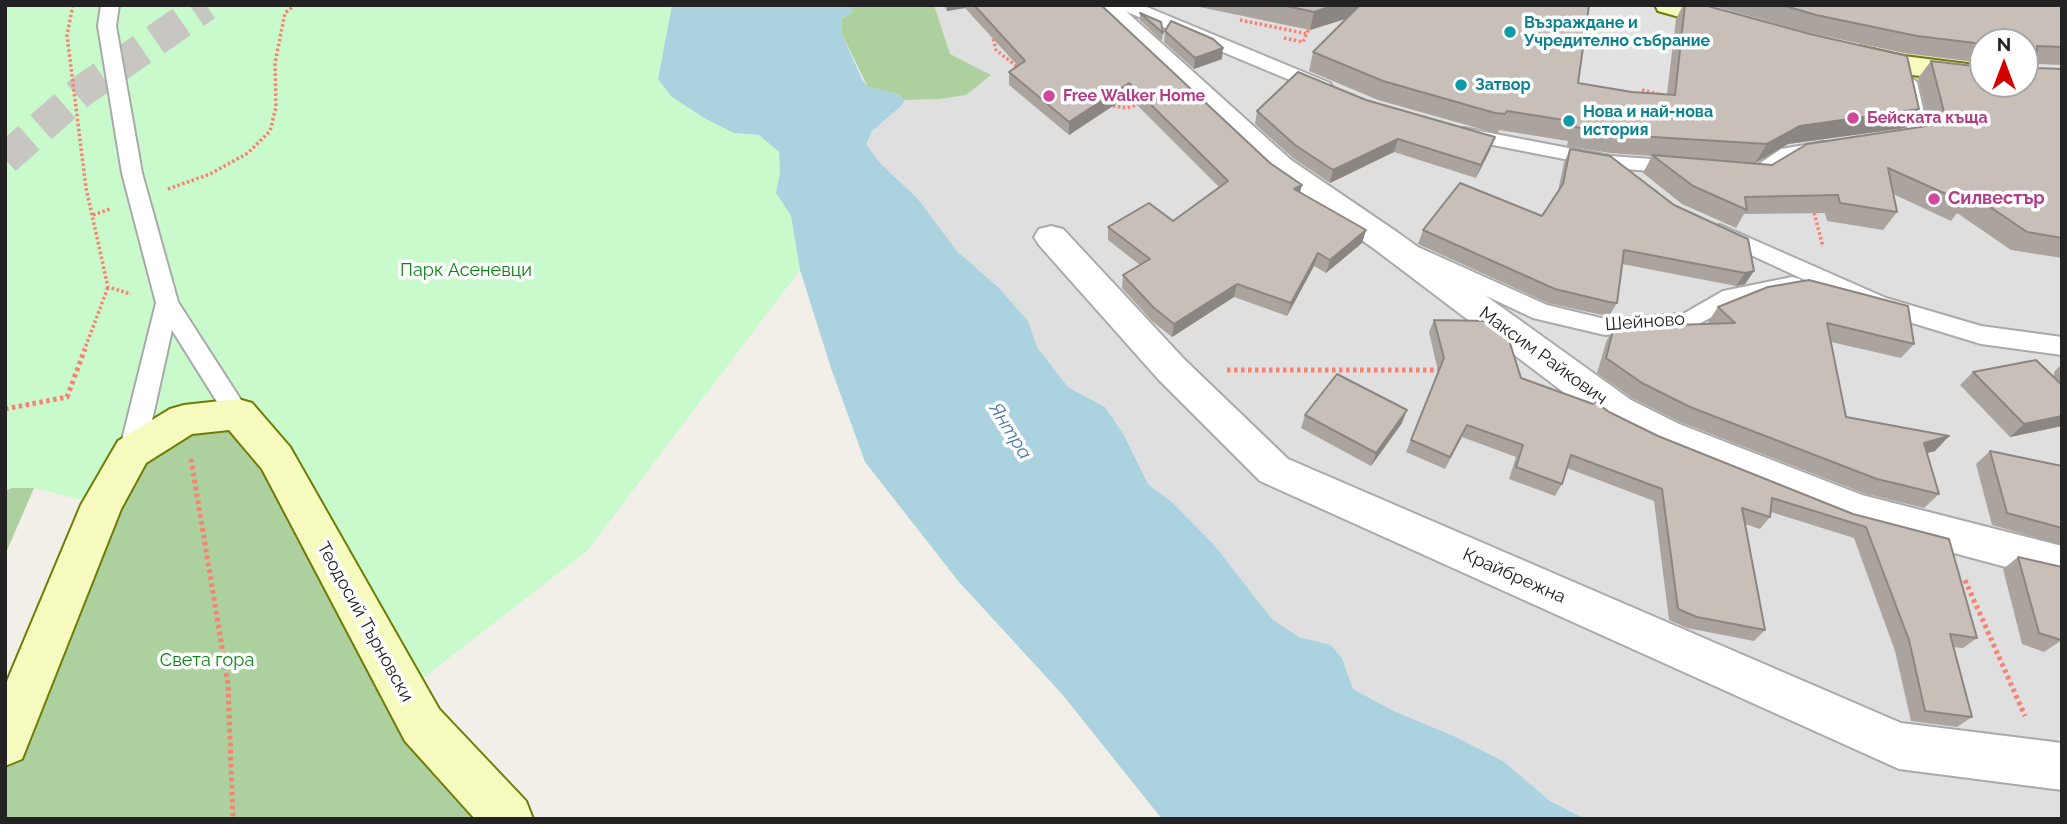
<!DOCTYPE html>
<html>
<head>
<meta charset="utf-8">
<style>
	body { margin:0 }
	#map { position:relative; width:2067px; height:824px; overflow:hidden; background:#f2efe9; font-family:Raleway,sans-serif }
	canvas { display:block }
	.frame { position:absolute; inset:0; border:7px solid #222; pointer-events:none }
	.north { position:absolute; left:1969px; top:28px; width:70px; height:70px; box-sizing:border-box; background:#fff; border:2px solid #a7a7a7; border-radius:50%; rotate:0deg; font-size:19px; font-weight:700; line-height:28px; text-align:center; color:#222 }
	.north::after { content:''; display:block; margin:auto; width:24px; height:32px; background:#d40000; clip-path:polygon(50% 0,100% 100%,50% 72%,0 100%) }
</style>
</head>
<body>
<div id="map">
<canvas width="2067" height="824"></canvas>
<div class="frame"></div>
<div class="north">N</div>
</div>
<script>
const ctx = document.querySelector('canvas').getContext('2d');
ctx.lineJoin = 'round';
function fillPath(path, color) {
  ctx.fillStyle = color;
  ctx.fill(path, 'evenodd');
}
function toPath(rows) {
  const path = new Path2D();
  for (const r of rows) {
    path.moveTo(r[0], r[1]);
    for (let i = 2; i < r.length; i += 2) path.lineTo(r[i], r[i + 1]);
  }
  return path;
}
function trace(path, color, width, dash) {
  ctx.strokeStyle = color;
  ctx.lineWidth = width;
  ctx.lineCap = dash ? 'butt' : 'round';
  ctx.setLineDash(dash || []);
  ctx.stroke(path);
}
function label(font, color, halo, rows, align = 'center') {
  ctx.font = font + ' Raleway,sans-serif';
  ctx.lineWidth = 7;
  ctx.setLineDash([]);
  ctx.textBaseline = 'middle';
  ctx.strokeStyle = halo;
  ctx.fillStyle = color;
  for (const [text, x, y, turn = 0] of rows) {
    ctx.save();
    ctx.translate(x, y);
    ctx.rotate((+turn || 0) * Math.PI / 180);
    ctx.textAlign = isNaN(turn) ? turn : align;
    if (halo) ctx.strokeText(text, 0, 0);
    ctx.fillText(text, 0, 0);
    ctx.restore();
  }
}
const residential = toPath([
	[852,5,2062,5,2062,819,1585,819,1550,801,1503,761,1456,737,1394,711,1353,689,1342,658,1331,645,1299,637,1272,619,1215,546,1172,502,1148,484,1124,435,1105,407,1068,387,1037,347,1028,321,998,287,957,251,918,199,880,163,865,144,872,131,883,121,841,32],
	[1983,42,2025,42,2025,84,1983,84]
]);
const forest = toPath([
	[852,5,934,5,950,54,991,75,966,95,940,99,905,100,897,94,868,87,841,32,842,18,852,13],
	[238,414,508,819,5,819,5,743,132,452],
	[5,478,12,488,34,488,5,555]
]);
const park = toPath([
	[5,5,672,5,658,79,734,133,759,135,779,152,780,172,776,193,791,216,800,270,587,551,404,693,238,414,184,420,102,505,34,488,12,488,5,491]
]);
const parking = toPath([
	[1584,5,1668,5,1677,9,1668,86,1701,93,1624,111,1503,40]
]);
const water = toPath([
	[672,5,852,5,852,13,842,18,841,32,862,79,868,87,897,94,905,100,900,107,872,131,866,144,880,163,918,199,957,251,998,287,1028,321,1037,347,1068,387,1105,407,1124,435,1148,484,1172,502,1215,546,1272,619,1299,637,1331,645,1342,658,1353,689,1394,711,1456,737,1503,761,1550,801,1585,819,1162,819,1062,694,959,582,865,462,831,368,800,270,791,216,776,193,780,172,779,152,759,135,734,133,706,119,672,97,658,79]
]);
const primaryTunnel = toPath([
	[5,159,82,91,206,5]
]);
const pathFar1 = toPath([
	[73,5,67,35,86,188,108,287,131,294],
	[1240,20,1308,34],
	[992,34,996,50,1020,69],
	[1284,38,1303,42,1310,26],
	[1642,90,1662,95],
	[1108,105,1127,108,1141,103],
	[168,189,210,174,248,153,270,131,276,107,275,63,285,13,295,5],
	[1813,208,1823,247],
	[93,215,110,209],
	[84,351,108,287]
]);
const path = toPath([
	[1227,370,1442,370],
	[5,409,67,397,85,349],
	[191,459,228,684,233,819],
	[1965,580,2025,716]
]);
const lane = toPath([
	[101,5,119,5,116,26,142,173,178,302,250,414,247,421,238,424,229,421,172,330,145,452,141,459,132,462,123,459,119,452,156,303,122,173,98,26,101,5],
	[1117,5,1142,5,1330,83,1332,87,1330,91,1316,91,1120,9,1117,5],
	[1908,76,1917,82,1929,135,1926,139,1919,141,1887,142,1884,138,1887,134,1908,130,1899,82,1908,76],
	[1464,128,1610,156,1680,161,1687,162,1690,167,1687,172,1680,173,1610,168,1457,138,1454,134,1457,130,1464,128],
	[1823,142,1830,144,1833,148,1830,152,1794,159,1767,178,1740,178,1733,176,1730,171,1733,166,1740,164,1756,166,1781,149,1823,142],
	[1720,225,1886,298,1981,326,2062,337,2062,355,1981,344,1870,310,1712,237,1709,232,1712,227,1720,225],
	[1420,248,1547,305,1605,319,1683,314,1723,291,1792,277,1800,279,1803,285,1800,291,1792,293,1737,304,1687,330,1605,335,1533,318,1412,261,1409,256,1412,251,1420,248]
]);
const street = toPath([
	[1090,5,1119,5,1291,160,1397,232,1631,400,1679,424,1862,495,2062,546,2062,582,1842,523,1651,446,1603,422,1373,248,1269,174,1090,5],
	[1051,226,1063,229,1185,360,1288,459,1901,723,2062,743,2062,790,1899,769,1260,481,1159,380,1039,245,1034,237,1039,229,1051,226]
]);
const secondary = toPath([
	[1655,5,1698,5,1739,17,1743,23,1739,29,1729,31,1658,11,1655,5],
	[1859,46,1904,56,1983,66,1983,84,1904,74,1849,61,1845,55,1849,49,1859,46],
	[238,399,252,403,290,447,439,709,526,801,533,819,475,819,405,741,262,469,229,430,192,434,146,463,121,509,22,759,5,766,5,686,81,505,118,441,170,409,184,405,238,399]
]);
const wall = toPath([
	[944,5,1101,5,1270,163,1302,185,1300,193,1366,230,1362,243,1326,273,1314,266,1287,316,1234,297,1172,337,1152,321,1122,288,1123,275,1140,265,1108,240,1108,227,1173,221,1219,187,1128,96,1069,135,1009,85,1009,72,1018,66,965,8,947,11],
	[1190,5,1589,5,1578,83,1632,92,1667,94,1676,19,1683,5,1704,5,1905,128,1788,144,1755,163,1772,165,1929,125,1918,78,1931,61,1983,84,2025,42,1983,42,1983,63,1904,53,1806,32,1710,5,2062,5,2062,65,2037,64,2037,68,2062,69,2062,258,2011,250,1957,213,1951,221,1893,194,1897,212,1883,230,1827,221,1825,213,1744,214,1736,228,1682,204,1643,173,1652,156,1610,153,1567,146,1568,141,1499,130,1498,133,1488,131,1378,100,1309,71,1313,52,1347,18,1310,30],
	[1140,13,1163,33,1162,41,1140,20],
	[1165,31,1222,59,1194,69,1164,42],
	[1257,111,1490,150,1476,178,1394,152,1330,183,1293,158,1255,124],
	[1570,149,1754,271,1745,284,1736,286,1622,264,1617,303,1609,316,1602,315,1548,303,1418,244,1423,230,1542,216,1558,191,1564,163],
	[1768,287,1914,344,1901,358,1831,342,1846,417,1949,436,1935,451,1927,453,1939,494,1924,508,1863,493,1680,422,1632,398,1597,373,1606,342,1614,327,1709,324,1708,322,1718,307],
	[1434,320,1521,378,1592,404,1594,401,1609,412,1658,436,1853,514,1977,638,1963,648,1953,647,1972,717,1957,727,1911,721,1895,651,1854,538,1771,512,1770,517,1760,529,1745,524,1765,630,1754,641,1687,628,1669,620,1654,501,1567,468,1562,484,1555,496,1509,479,1516,457,1462,437,1445,469,1406,452,1438,371,1429,332],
	[2062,364,2062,426,2010,437,1960,385,1973,372,2054,378,2054,372],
	[1305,415,1402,423,1371,466,1301,428],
	[1990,451,2062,466,2062,545,1992,525,1976,464],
	[2018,557,2062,640,2044,652,2022,644,2003,569]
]);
const shadedWall = toPath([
	[947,5,965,5,965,8,947,11],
	[1335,5,1369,5,1368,12,1310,30,1314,12],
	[1223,48,1222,59,1194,69,1195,58],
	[1129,83,1128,96,1069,135,1069,122],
	[1919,109,1905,128,1788,144,1755,163,1767,144,1800,126],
	[1495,137,1490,150,1476,178,1481,165],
	[1398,139,1394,152,1330,183,1333,170],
	[1302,185,1298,198,1294,189],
	[1366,230,1362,243,1326,273,1330,260],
	[1318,253,1314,266,1287,316,1291,303],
	[1754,271,1745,284,1736,286,1745,273],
	[1237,284,1234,297,1172,337,1174,324],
	[1407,410,1402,423,1371,466,1376,453],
	[2062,416,2062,426,2010,437,2024,424],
	[1949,436,1935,451,1910,457,1924,443]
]);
const building = toPath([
	[974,5,1101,5,1270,163,1302,185,1294,189,1366,230,1330,260,1318,253,1291,303,1237,284,1174,324,1154,308,1123,275,1150,259,1108,227,1149,203,1173,221,1228,181,1129,83,1069,122,1009,72,1025,61,974,5],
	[1282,5,1335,5,1314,12,1282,5],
	[1360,5,1589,5,1578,83,1632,92,1675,95,1685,5,1704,5,1810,34,1907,56,1919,109,1800,126,1767,144,1620,135,1575,127,1576,122,1507,111,1505,114,1495,113,1383,81,1313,52,1360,5],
	[1782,5,2062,5,2062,47,2037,46,2037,68,2062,69,2062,238,2027,232,1971,194,1966,203,1888,168,1897,212,1840,203,1838,195,1745,197,1747,210,1693,186,1652,155,1772,165,1807,144,1940,124,1945,116,1931,61,1983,67,1983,84,2025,84,2025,42,1983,42,1983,44,1917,36,1816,15,1782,5],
	[1140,13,1161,22,1163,33,1140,13],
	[1171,21,1213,39,1223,48,1195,58,1165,31,1171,21],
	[1298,72,1366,100,1495,137,1481,165,1398,139,1333,170,1295,145,1257,111,1298,72],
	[1570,149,1610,156,1674,205,1748,239,1754,271,1745,273,1624,250,1617,303,1609,302,1555,289,1423,230,1460,183,1542,216,1563,184,1570,149],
	[1809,280,1908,306,1914,344,1827,323,1846,417,1949,436,1924,443,1939,494,1877,479,1690,407,1642,383,1606,358,1614,327,1735,323,1718,307,1768,287,1809,280],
	[1434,320,1488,321,1508,337,1521,378,1593,404,1594,401,1609,412,1658,436,1853,514,1949,539,1977,638,1950,634,1972,717,1925,711,1909,640,1866,527,1772,498,1770,517,1742,508,1765,630,1697,617,1678,609,1662,489,1571,455,1562,484,1516,467,1523,445,1467,425,1450,457,1411,440,1444,358,1434,320],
	[2036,360,2062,385,2062,416,2024,424,1973,372,2036,360],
	[1337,374,1407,410,1376,453,1305,415,1337,374],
	[1990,451,2062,466,2062,528,2007,513,1990,451],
	[2018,557,2062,567,2061,640,2039,633,2018,557]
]);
const markers = [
	[1510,32,7,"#0f9aa8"],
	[1461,85,7,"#0f9aa8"],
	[1049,96,7,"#d1479c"],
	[1853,118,7,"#d1479c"],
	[1569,121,7,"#0f9aa8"],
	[1934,199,7,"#d1479c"]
];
const farCulturenames = [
	["Възраждане и",1524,23],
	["Учредително събрание",1524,41],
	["Затвор",1475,85],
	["Нова и най-нова",1583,112],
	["история",1583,130]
];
const farHotelnames = [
	["Free Walker Home",1063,96],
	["Бейската къща",1867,118]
];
const hotelNames = [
	["Силвестър",1948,199]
];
const parkNames = [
	["Парк Асеневци",466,271],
	["Света гора",207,661]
];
const streetNames = [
	["Шейново",1645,322,-4],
	["Максим Райкович",1543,356,36],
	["Крайбрежна",1514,576,24],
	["Теодосий Търновски",365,622,61]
];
const waterNames = [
	["Янтра",1010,431,58]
];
fillPath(residential, '#e0dfdf');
fillPath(forest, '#add19e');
fillPath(park, '#c8facc');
fillPath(parking, '#e2e2e2');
fillPath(water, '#aad3df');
trace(primaryTunnel, '#c8c6c1', 32, [32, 16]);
trace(lane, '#a9a9a9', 4);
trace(street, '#a9a9a9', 4);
trace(secondary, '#707d05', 4);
trace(pathFar1, '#fa8072', 3.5, [2.5, 2.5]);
trace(path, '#fa8072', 5, [3.5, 3.5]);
fillPath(lane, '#fff');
fillPath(street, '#fff');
fillPath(secondary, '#f7fabf');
fillPath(wall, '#aba49e');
fillPath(shadedWall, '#8b8681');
fillPath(building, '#c7bfb8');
trace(building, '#8b8681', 2);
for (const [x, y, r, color] of markers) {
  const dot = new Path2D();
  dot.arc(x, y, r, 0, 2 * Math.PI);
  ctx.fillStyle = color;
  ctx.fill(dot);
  trace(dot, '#fff', 2.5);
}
label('bold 16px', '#0d838f', '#fff', farCulturenames, 'left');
label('bold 16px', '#b23c85', '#fff', farHotelnames, 'left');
label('bold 18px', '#b23c85', '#fff', hotelNames, 'left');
label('18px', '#0c8416', '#fff', parkNames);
label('18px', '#222', '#fff', streetNames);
label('italic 19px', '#4a7aab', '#fff', waterNames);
</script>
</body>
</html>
